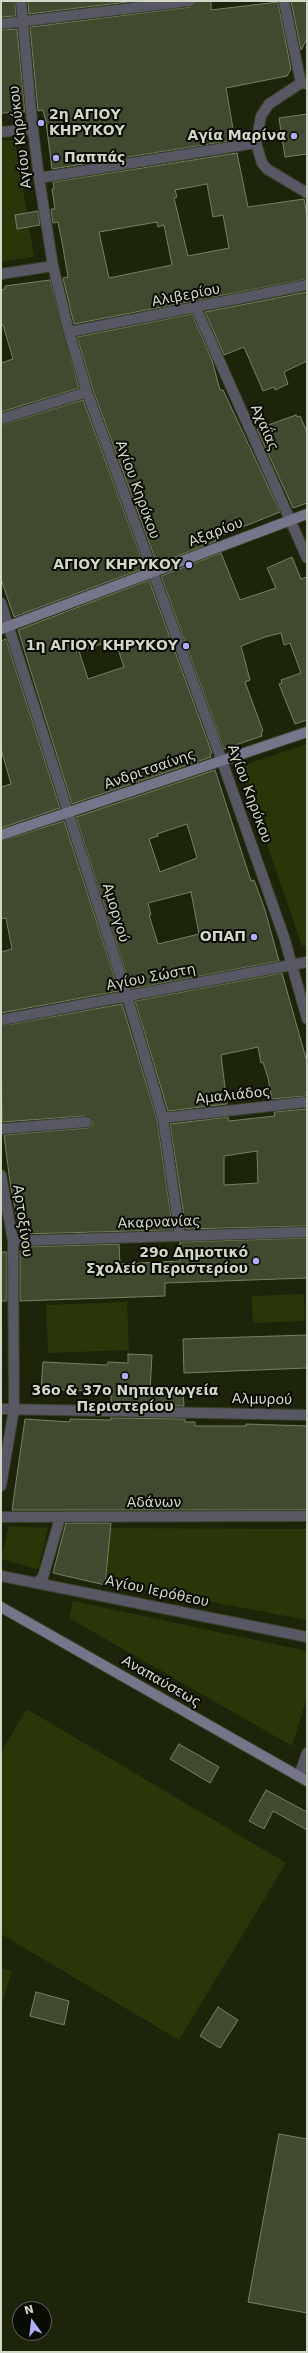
<!DOCTYPE html>
<html>
<head>
<meta charset="utf-8">
<style>
	body { margin:0 }
	#map { position:relative; width:308px; height:2353px; overflow:hidden; background:#1c250a; font-family:"DejaVu Sans",sans-serif }
	canvas { display:block }
	.frame { position:absolute; inset:0; border:2px solid #d2d8c8; pointer-events:none }
	.north { position:absolute; left:12px; top:2301px; width:40px; height:40px; box-sizing:border-box; background:#080c03; border:1px solid #595e52; border-radius:50%; rotate:345deg; font-size:11px; font-weight:700; line-height:16px; text-align:center; color:#d2d8c8 }
	.north::after { content:''; display:block; margin:auto; width:14px; height:18px; background:#b0aefa; clip-path:polygon(50% 0,100% 100%,50% 72%,0 100%) }
</style>
</head>
<body>
<div id="map">
<canvas width="308" height="2353"></canvas>
<div class="frame"></div>
<div class="north">N</div>
</div>
<script>
const ctx = document.querySelector('canvas').getContext('2d');
ctx.lineJoin = 'round';
function fillPath(path, color) {
  ctx.fillStyle = color;
  ctx.fill(path, 'evenodd');
}
function toPath(rows) {
  const path = new Path2D();
  for (const r of rows) {
    path.moveTo(r[0], r[1]);
    for (let i = 2; i < r.length; i += 2) path.lineTo(r[i], r[i + 1]);
  }
  return path;
}
function trace(path, color, width, dash) {
  ctx.strokeStyle = color;
  ctx.lineWidth = width;
  ctx.lineCap = dash ? 'butt' : 'round';
  ctx.setLineDash(dash || []);
  ctx.stroke(path);
}
function label(font, color, halo, rows, align = 'center') {
  ctx.font = font + ' "DejaVu Sans",sans-serif';
  ctx.lineWidth = 4;
  ctx.setLineDash([]);
  ctx.textBaseline = 'middle';
  ctx.strokeStyle = halo;
  ctx.fillStyle = color;
  for (const [text, x, y, turn = 0] of rows) {
    ctx.save();
    ctx.translate(x, y);
    ctx.rotate((+turn || 0) * Math.PI / 180);
    ctx.textAlign = isNaN(turn) ? turn : align;
    if (halo) ctx.strokeText(text, 0, 0);
    ctx.fillText(text, 0, 0);
    ctx.restore();
  }
}
const green = toPath([
	[15,140,27,213,15,215,17,229,29,227,34,257,1,262,1,141],
	[307,744,307,945,302,946,240,766],
	[304,1294,305,1321,253,1323,252,1296],
	[127,1302,129,1350,48,1353,46,1305],
	[9,1526,48,1528,39,1567,36,1569,1,1559],
	[111,1528,307,1529,307,1620,105,1582],
	[73,1601,307,1651,307,1698,292,1746,69,1618],
	[27,1709,286,1863,179,2040,1,1934,1,1752],
	[1,1968,12,1971,1,2007]
]);
const building = toPath([
	[1,1,15,1,16,16,1,17,1,1],
	[28,1,136,1,29,14,28,1],
	[196,1,211,1,211,10,278,2,291,69,287,76,226,88,235,140,52,169,46,122,43,110,38,111,30,27,191,7,196,1],
	[291,1,307,1,307,39,301,50,291,1],
	[17,29,25,112,1,113,1,30,17,29],
	[307,114,307,154,285,157,279,118,307,114],
	[237,153,248,207,304,199,307,216,307,279,74,324,63,278,68,277,62,242,58,222,53,223,51,209,55,209,52,189,54,189,53,182,237,153],
	[207,184,213,217,223,215,229,248,188,256,174,198,177,197,175,190,207,184],
	[157,222,158,227,164,225,172,265,109,278,99,232,157,222],
	[38,211,40,225,17,229,15,215,38,211],
	[50,280,79,388,1,412,1,363,13,359,3,325,1,325,1,290,5,289,5,286,50,280],
	[307,292,307,361,284,372,288,384,275,390,274,387,263,391,244,347,224,355,205,312,307,292],
	[192,314,212,360,220,390,223,390,280,512,215,538,216,541,157,564,93,390,77,337,192,314],
	[83,400,145,568,14,617,1,579,1,425,83,400],
	[296,415,297,417,300,416,307,432,307,503,293,508,257,429,296,415],
	[221,553,240,600,276,588,267,568,292,557,301,579,307,577,307,720,295,724,279,684,282,683,281,680,301,673,290,643,284,645,281,633,265,637,241,646,250,680,245,682,263,731,261,732,262,736,224,749,161,576,221,553],
	[149,580,212,753,210,754,211,757,72,804,18,630,149,580],
	[115,640,124,667,88,679,79,651,115,640],
	[6,639,60,808,1,828,1,787,11,784,1,749,1,641,6,639],
	[215,770,251,881,254,880,265,910,279,961,131,989,76,817,215,770],
	[187,824,197,858,160,872,149,839,158,836,157,834,187,824],
	[191,892,199,934,158,944,149,915,151,915,148,903,191,892],
	[64,821,119,991,1,1013,1,952,12,949,6,918,1,919,1,841,64,821],
	[282,973,307,1062,307,1096,272,1099,268,1078,263,1062,261,1063,258,1047,221,1055,227,1104,168,1111,135,1001,282,973],
	[122,1004,157,1119,173,1230,20,1234,10,1182,4,1135,87,1128,92,1125,92,1121,85,1116,2,1122,1,1026,122,1004],
	[307,1109,307,1226,186,1229,170,1124,228,1117,229,1121,275,1116,274,1112,307,1109],
	[257,1151,258,1183,224,1185,224,1156,257,1151],
	[307,1238,307,1278,165,1283,165,1296,20,1301,20,1251,23,1251,23,1247,119,1244,120,1264,180,1261,180,1242,307,1238],
	[1,1252,7,1252,7,1301,1,1301,1,1252],
	[307,1335,307,1368,184,1373,183,1339,307,1335],
	[128,1354,152,1355,150,1390,183,1388,184,1406,111,1405,111,1392,41,1389,43,1362,107,1365,108,1362,128,1363,128,1354],
	[111,1418,185,1419,185,1422,195,1422,195,1426,246,1426,246,1424,307,1426,307,1510,12,1510,25,1419,70,1422,70,1419,111,1420,111,1418],
	[66,1523,111,1523,105,1585,53,1573,66,1523],
	[179,1744,219,1767,210,1783,170,1759,179,1744],
	[266,1790,307,1812,307,1830,273,1811,264,1829,249,1821,266,1790],
	[36,1992,69,2001,64,2025,30,2016,36,1992],
	[218,2007,238,2020,220,2048,200,2036,218,2007],
	[279,2134,307,2139,307,2313,248,2302,279,2134]
]);
const street = toPath([
	[21,1,32,122,39,178,53,266,69,332,87,392,222,761,284,937,307,1019],
	[284,1,301,83],
	[1,24,190,1],
	[307,84,301,83,269,104,261,116,256,143,262,163,267,169,307,193],
	[1,132,33,129],
	[39,178,256,143],
	[1,274,53,266],
	[196,308,307,558],
	[69,332,307,285],
	[1,419,87,392],
	[1,603,127,996,163,1118,180,1236],
	[1,1020,307,962],
	[163,1118,307,1102],
	[1,1129,86,1122],
	[1,1175,13,1241,14,1409,1,1486],
	[13,1241,307,1232],
	[1,1409,307,1415],
	[1,1517,307,1516],
	[1,1576,307,1637],
	[38,1582,43,1577,60,1518],
	[299,1776,307,1753]
]);
const secondary = toPath([
	[1,629,307,514],
	[1,835,307,732],
	[1,1607,307,1781]
]);
const markers = [
	[41,123,4,"#b0aefa"],
	[294,136,4,"#b0aefa"],
	[56,158,4,"#b0aefa"],
	[189,565,4,"#b0aefa"],
	[186,646,4,"#b0aefa"],
	[254,937,4,"#b0aefa"],
	[256,1261,4,"#b0aefa"],
	[125,1376,4,"#b0aefa"]
];
const poiNames = [
	["2η ΑΓΙΟΥ",49,115,"left"],
	["ΚΗΡΥΚΟΥ",49,131,"left"],
	["Αγία Μαρίνα",286,136],
	["Παππάς",64,158,"left"],
	["ΑΓΙΟΥ ΚΗΡΥΚΟΥ",181,565],
	["1η ΑΓΙΟΥ ΚΗΡΥΚΟΥ",178,646],
	["ΟΠΑΠ",246,937],
	["29o Δημοτικό",248,1253],
	["Σχολείο Περιστερίου",248,1269],
	["36ο & 37ο Νηπιαγωγεία",125,1391,"center"],
	["Περιστερίου",125,1407,"center"]
];
const streetNames = [
	["Αγίου Κηρύκου",21,137,-97],
	["Αλιβερίου",186,296,-11],
	["Αχαΐας",264,428,66],
	["Αγίου Κηρύκου",137,490,70],
	["Αξαρίου",216,533,-21],
	["Ανδριτσαίνης",150,770,-19],
	["Αγίου Κηρύκου",249,794,70],
	["Αμοργού",115,913,73],
	["Αγίου Σώστη",151,978,-11],
	["Αμαλιάδος",233,1096,-6],
	["Αρτοξίνου",22,1221,82],
	["Ακαρνανίας",159,1223,-2],
	["Αλμυρού",262,1400,1],
	["Αδάνων",154,1503],
	["Αγίου Ιερόθεου",157,1592,12],
	["Αναπαύσεως",161,1682,30]
];
fillPath(green, '#283608');
fillPath(building, '#404a2f');
trace(building, '#758163', 1);
trace(street, '#394228', 12);
trace(secondary, '#394228', 12);
trace(street, '#575864', 10);
trace(secondary, '#76768b', 10);
for (const [x, y, r, color] of markers) {
  const dot = new Path2D();
  dot.arc(x, y, r, 0, 2 * Math.PI);
  ctx.fillStyle = color;
  ctx.fill(dot);
  trace(dot, '#080c03', 1.5);
}
label('bold 14px', '#d2d8c8', '#080c03', poiNames, 'right');
label('14px', '#d2d8c8', '#080c03', streetNames);
</script>
</body>
</html>
